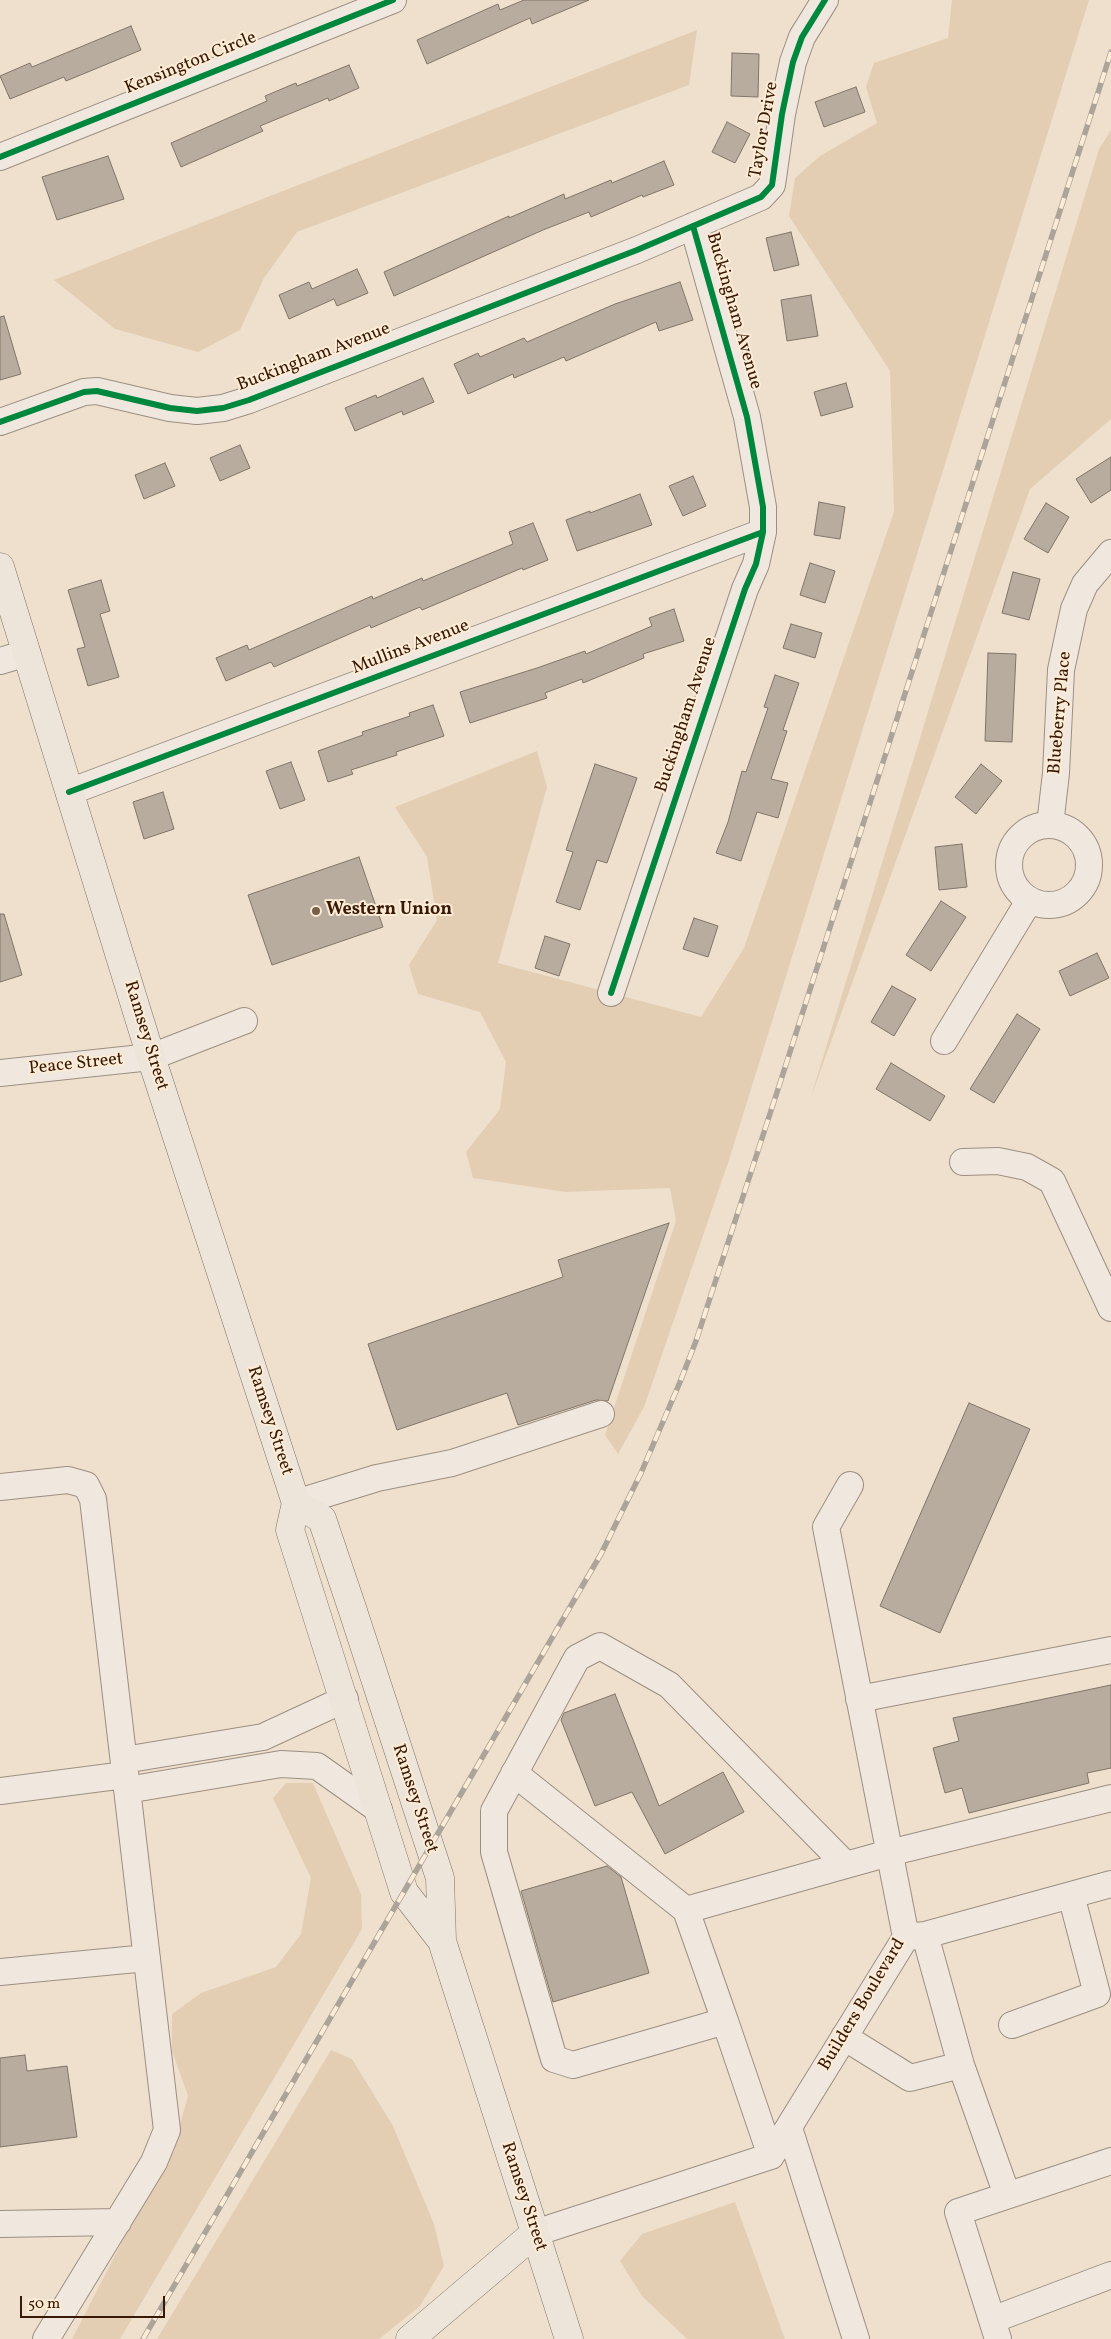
<!DOCTYPE html>
<html>
<head>
<meta charset="utf-8">
<style>
	body { margin:0 }
	#map { position:relative; width:1111px; height:2339px; overflow:hidden; background:#eee0cd; font-family:Vollkorn,serif }
	canvas { display:block }
	.scale { position:absolute; left:20px; top:2296px; width:145px; height:22px; box-sizing:border-box; border:2px solid #381905; border-top:0; padding-left:6px; font-size:15px; line-height:18px; white-space:nowrap; color:#381905; -webkit-text-stroke:4px #fcecd6; paint-order:stroke }
</style>
</head>
<body>
<div id="map">
<canvas width="1111" height="2339"></canvas>
<div class="scale">50 m</div>
</div>
<script>
const ctx = document.querySelector('canvas').getContext('2d');
ctx.lineJoin = 'round';
function fillPath(path, color) {
  ctx.fillStyle = color;
  ctx.fill(path, 'evenodd');
}
function toPath(rows) {
  const path = new Path2D();
  for (const r of rows) {
    if (r.length === 3) {
      path.moveTo(r[0] + r[2], r[1]);
      path.arc(r[0], r[1], r[2], 0, 2 * Math.PI);
      continue;
    }
    path.moveTo(r[0], r[1]);
    for (let i = 2; i < r.length; i += 2) path.lineTo(r[i], r[i + 1]);
  }
  return path;
}
function trace(path, color, width, dash) {
  ctx.strokeStyle = color;
  ctx.lineWidth = width;
  ctx.lineCap = dash ? 'butt' : 'round';
  ctx.setLineDash(dash || []);
  ctx.stroke(path);
}
function label(font, color, halo, rows, align = 'center') {
  ctx.font = font + ' Vollkorn,serif';
  ctx.lineWidth = 4;
  ctx.setLineDash([]);
  ctx.textBaseline = 'middle';
  ctx.strokeStyle = halo;
  ctx.fillStyle = color;
  for (const [text, x, y, turn = 0] of rows) {
    ctx.save();
    ctx.translate(x, y);
    ctx.rotate((+turn || 0) * Math.PI / 180);
    ctx.textAlign = isNaN(turn) ? turn : align;
    if (halo) ctx.strokeText(text, 0, 0);
    ctx.fillText(text, 0, 0);
    ctx.restore();
  }
}
const green = toPath([
	[952,0,1089,0,729,1160,644,1407,618,1454,605,1435,676,1221,670,1188,566,1192,473,1178,466,1152,500,1109,506,1062,480,1012,418,994,409,965,437,920,427,857,395,807,537,751,547,787,498,963,701,1017,744,948,894,512,890,371,789,216,795,178,820,156,877,123,866,87,874,63,948,38],
	[697,30,689,85,297,232,264,278,240,330,198,352,115,329,54,280],
	[1111,130,1111,419,1030,489,810,1100,1099,149],
	[286,1783,313,1783,361,1894,362,1929,120,2339,72,2339,177,2135,188,2096,172,2051,172,2014,201,1993,276,1967,301,1934,311,1878,273,1798],
	[331,2050,352,2059,393,2126,434,2224,444,2266,420,2306,379,2339,157,2339],
	[735,2202,785,2339,687,2339,642,2296,620,2261,642,2234]
]);
const building = toPath([
	[524,0,589,0,532,24,530,18,427,64,417,40,498,4,500,10,524,0],
	[131,26,141,50,66,81,64,77,10,99,0,76,30,63,32,67,131,26],
	[732,53,759,54,758,97,731,96,732,53],
	[349,65,359,88,329,101,328,98,260,126,263,131,181,167,171,143,267,101,265,96,296,83,297,86,349,65],
	[856,87,865,112,824,127,815,102,856,87],
	[727,122,750,134,735,163,712,152,727,122],
	[108,156,124,199,57,220,42,177,108,156],
	[664,161,674,185,643,197,642,195,591,217,589,212,543,230,394,296,384,272,509,216,509,218,564,194,565,199,611,180,612,183,664,161],
	[791,232,799,265,774,271,766,238,791,232],
	[357,269,368,293,337,306,334,299,289,319,279,295,309,282,312,289,357,269],
	[680,282,693,320,659,331,656,322,566,361,564,357,514,378,513,374,468,394,454,364,478,353,480,357,524,338,527,342,615,304,680,282],
	[811,295,818,336,787,341,781,300,811,295],
	[4,316,21,374,0,380,0,317,4,316],
	[423,378,434,402,403,415,402,411,355,431,345,408,376,395,377,398,423,378],
	[846,383,853,407,821,416,814,392,846,383],
	[240,445,250,468,220,481,210,458,240,445],
	[1111,457,1111,490,1091,503,1076,479,1111,457],
	[165,463,175,486,144,499,135,475,165,463],
	[693,476,706,506,683,516,669,486,693,476],
	[640,494,652,525,577,551,566,520,590,511,590,513,640,494],
	[819,502,845,507,840,539,814,535,819,502],
	[1046,503,1069,517,1048,553,1024,539,1046,503],
	[533,523,548,560,523,570,522,568,422,610,420,607,371,628,370,625,274,667,271,662,226,681,216,658,247,645,249,650,372,596,373,599,422,578,423,581,513,544,509,532,533,523],
	[810,563,835,571,825,603,800,595,810,563],
	[1013,572,1040,579,1029,620,1002,613,1013,572],
	[101,580,110,611,100,614,119,677,88,686,77,649,85,647,68,590,101,580],
	[674,609,684,641,643,654,644,658,583,683,582,679,545,693,547,698,470,723,460,692,537,668,585,651,586,654,652,626,649,618,674,609],
	[791,624,822,633,815,658,783,648,791,624],
	[988,653,1016,654,1012,742,985,741,988,653],
	[775,675,799,683,783,730,787,731,771,779,788,783,778,818,757,812,741,861,716,853,728,822,742,771,746,772,768,708,764,707,775,675],
	[433,705,444,736,396,752,397,755,351,770,353,774,328,782,318,751,363,735,362,732,410,716,409,713,433,705],
	[291,762,305,800,280,809,266,771,291,762],
	[595,764,637,778,607,863,597,860,580,910,556,902,573,852,566,850,595,764],
	[981,764,1002,781,976,814,955,797,981,764],
	[163,792,174,829,144,839,133,802,163,792],
	[962,844,967,887,939,890,935,847,962,844],
	[359,857,383,927,272,965,248,895,359,857],
	[941,901,966,917,931,971,906,955,941,901],
	[0,914,4,914,22,975,0,982,0,914],
	[694,918,718,926,708,957,683,949,694,918],
	[545,936,570,944,559,976,535,968,545,936],
	[1097,953,1109,978,1070,996,1059,971,1097,953],
	[892,986,916,999,894,1036,871,1022,892,986],
	[1017,1014,1040,1029,994,1103,970,1089,1017,1014],
	[891,1063,945,1096,930,1121,876,1089,891,1063],
	[669,1223,608,1401,596,1400,518,1425,507,1393,397,1430,368,1344,563,1277,558,1260,669,1223],
	[969,1403,1030,1429,940,1633,880,1606,969,1403],
	[1111,1685,1111,1768,1087,1773,1089,1783,969,1813,962,1788,945,1793,933,1748,959,1741,953,1718,1111,1685],
	[615,1694,659,1806,723,1772,744,1812,665,1854,632,1792,595,1806,561,1720,564,1713,615,1694],
	[607,1866,621,1877,649,1973,553,2002,521,1891,607,1866],
	[25,2055,27,2071,67,2066,77,2137,0,2147,0,2058,25,2055]
]);
const minor = toPath([
	[0,157,393,0],
	[0,422,84,392,97,391,170,408,197,411,223,408,249,400,637,250,761,197,772,185,782,114,793,62,802,37,825,0],
	[0,661,27,653],
	[69,792,763,532],
	[1049,865,40],
	[1050,825,1056,773,1061,670,1074,609,1085,584,1111,553],
	[611,993,745,589,756,564,763,532,763,507,747,417,693,226],
	[944,1041,1029,901],
	[0,1073,151,1057,244,1021],
	[963,1162,998,1161,1027,1167,1052,1181,1111,1308],
	[0,1487,68,1480,86,1485,93,1499,167,2130,154,2162,46,2339],
	[296,1503,377,1478,452,1463,601,1414],
	[859,1699,1111,1650],
	[124,1760,263,1737,345,1699],
	[514,1773,686,1910],
	[127,1790,281,1764,317,1766,379,1810],
	[0,1791,125,1775],
	[846,1865,669,1685,600,1646,577,1658,494,1811,494,1852,554,2059,573,2065,725,2021,686,1910,846,1865,889,1853,1111,1798],
	[925,1935,961,2065,1007,2195],
	[907,1937,925,1935,1111,1884],
	[0,1972,147,1958],
	[725,2021,771,2156],
	[1012,2025,1097,1994,1071,1895],
	[844,2037,910,2078,961,2065],
	[789,2128,856,2339],
	[0,2224,118,2222],
	[535,2233,771,2156,906,1937,826,1527,850,1485],
	[992,2320,1111,2275],
	[998,2339,958,2212,1111,2161]
]);
const major = toPath([
	[0,567,151,1057,296,1503,290,1530,404,1892,442,1941],
	[296,1503,322,1519,352,1608,440,1878,442,1941,569,2339]
]);
const highway = toPath([
	[410,2339,535,2233]
]);
const rail = toPath([
	[143,2339,601,1554,641,1473,680,1382,696,1341,780,1083,1111,52]
]);
const cycleway = toPath([
	[0,157,393,0],
	[0,422,84,392,97,391,170,408,197,411,223,408,249,400,637,250,761,197,772,185,782,114,793,62,802,37,825,0],
	[69,792,763,532],
	[611,993,745,589,756,564,763,532,763,507,747,417,693,226]
]);
const markers = [
	[316,911,5,"#785f4b"]
];
const streetNames = [
	["Kensington Circle",191,64,-22],
	["Taylor Drive",765,130,-80],
	["Buckingham Avenue",733,311,74],
	["Buckingham Avenue",314,358,-21],
	["Mullins Avenue",411,648,-21],
	["Blueberry Place",1061,713,-85],
	["Buckingham Avenue",687,715,-72],
	["Ramsey Street",145,1036,73],
	["Peace Street",76,1065,-6],
	["Ramsey Street",269,1421,72],
	["Ramsey Street",414,1799,72],
	["Builders Boulevard",863,2005,-59],
	["Ramsey Street",523,2197,72]
];
const poiNames = [
	["Western Union",326,911]
];
fillPath(green, '#e3ceb4');
fillPath(building, '#b8ac9e');
trace(building, '#817568', 1);
trace(minor, '#9c8f82', 28);
trace(major, '#817568', 29);
trace(highway, '#817568', 29);
trace(minor, '#f0e8df', 26);
trace(major, '#ede5da', 28);
trace(highway, '#ede5da', 28);
trace(rail, '#aca399', 5.5);
trace(rail, '#fcecd6', 4, [11]);
trace(cycleway, '#00873e', 6);
for (const [x, y, r, color] of markers) {
  const dot = new Path2D();
  dot.arc(x, y, r, 0, 2 * Math.PI);
  ctx.fillStyle = color;
  ctx.fill(dot);
  trace(dot, '#fcecd6', 2);
}
label('18px', '#381905', '#fcecd6', streetNames);
label('bold 18px', '#381905', '#fcecd6', poiNames, 'left');
</script>
</body>
</html>
